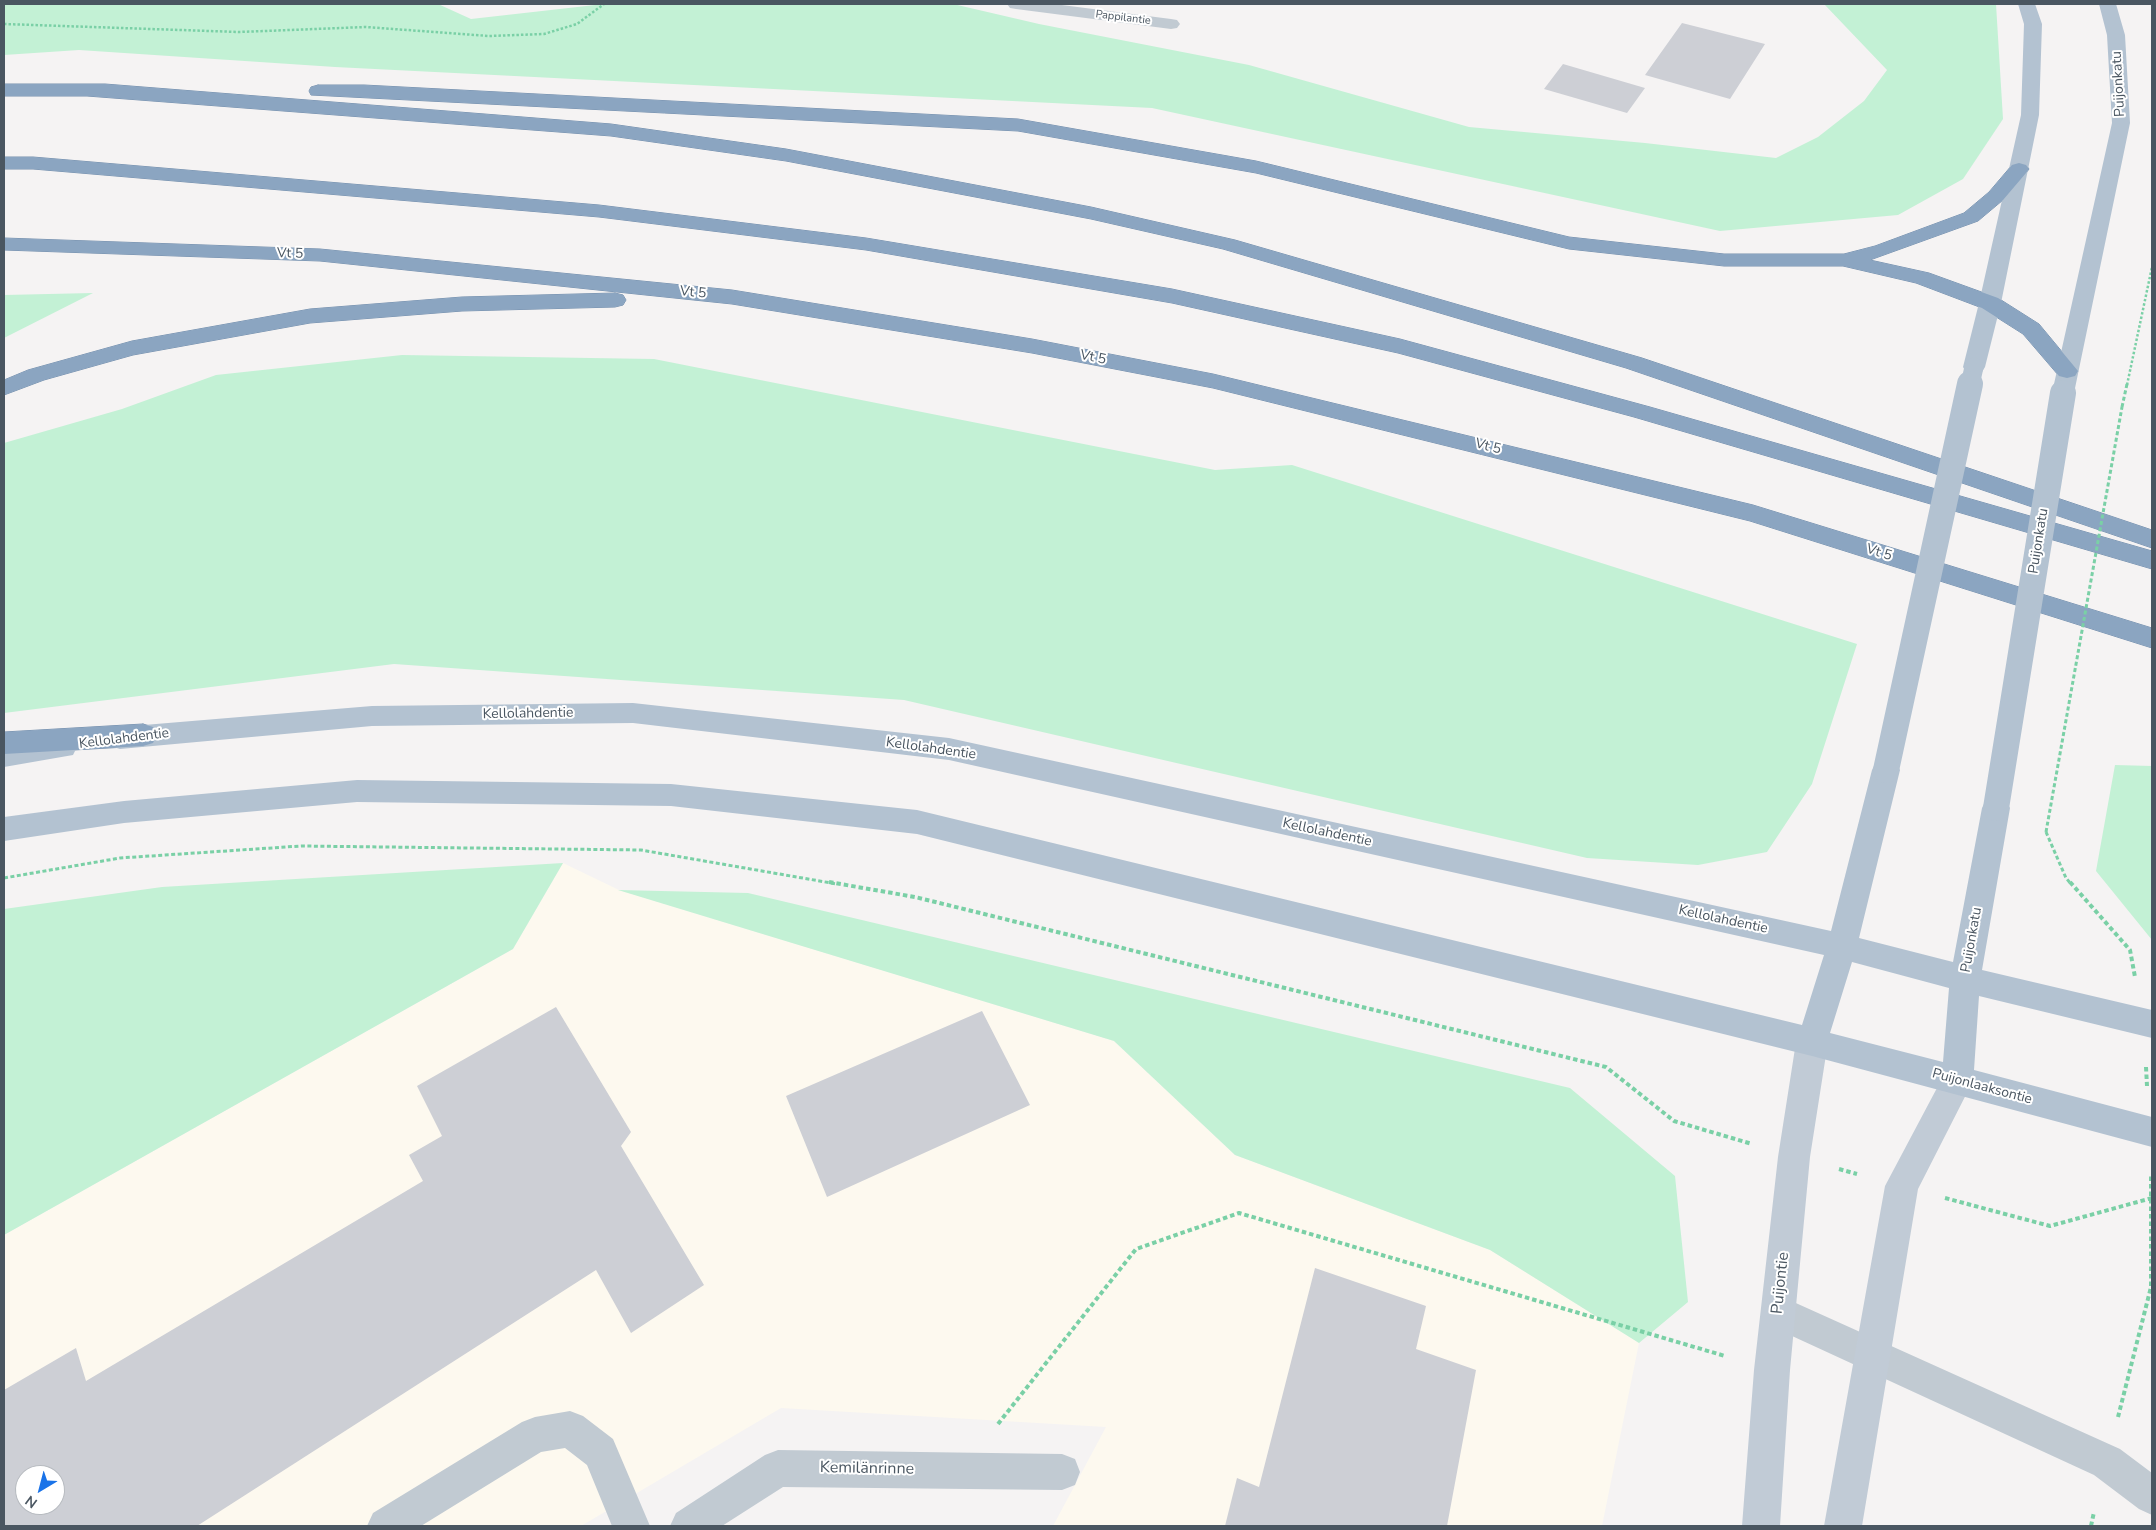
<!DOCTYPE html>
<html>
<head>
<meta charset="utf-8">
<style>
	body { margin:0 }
	#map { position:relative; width:2156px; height:1530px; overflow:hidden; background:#f5f3f3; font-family:"Nunito Sans",sans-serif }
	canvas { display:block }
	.frame { position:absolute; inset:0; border:5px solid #4a5661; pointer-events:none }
	.north { position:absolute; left:15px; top:1465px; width:50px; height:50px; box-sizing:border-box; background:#fff; border:1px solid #b7bbc0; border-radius:50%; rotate:217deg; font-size:14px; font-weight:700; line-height:20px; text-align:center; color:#4a5661 }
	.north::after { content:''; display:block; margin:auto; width:18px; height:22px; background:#1a73e8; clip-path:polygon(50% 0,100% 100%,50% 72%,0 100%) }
</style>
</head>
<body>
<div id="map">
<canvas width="2156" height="1530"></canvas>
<div class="frame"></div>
<div class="north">N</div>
</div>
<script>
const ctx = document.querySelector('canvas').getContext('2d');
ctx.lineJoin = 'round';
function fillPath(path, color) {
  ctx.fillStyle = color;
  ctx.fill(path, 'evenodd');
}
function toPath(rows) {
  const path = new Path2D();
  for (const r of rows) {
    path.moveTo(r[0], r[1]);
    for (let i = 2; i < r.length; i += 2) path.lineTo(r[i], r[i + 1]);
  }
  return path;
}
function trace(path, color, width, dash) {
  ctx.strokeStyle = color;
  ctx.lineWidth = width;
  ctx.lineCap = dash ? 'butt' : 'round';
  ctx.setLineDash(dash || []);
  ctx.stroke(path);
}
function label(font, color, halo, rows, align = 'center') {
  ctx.font = font + ' "Nunito Sans",sans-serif';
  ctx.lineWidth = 4;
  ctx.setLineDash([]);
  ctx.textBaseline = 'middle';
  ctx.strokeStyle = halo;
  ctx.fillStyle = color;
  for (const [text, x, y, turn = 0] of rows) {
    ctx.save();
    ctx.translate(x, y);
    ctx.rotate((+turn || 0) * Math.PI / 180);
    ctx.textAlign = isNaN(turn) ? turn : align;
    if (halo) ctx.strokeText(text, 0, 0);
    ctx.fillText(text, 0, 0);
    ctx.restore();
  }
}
const commercial = toPath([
	[563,863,619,890,1114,1041,1235,1155,1490,1250,1639,1343,1602,1526,1053,1526,1106,1427,781,1408,581,1526,4,1526,4,1235,513,949],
	[25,1475,55,1475,55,1505,25,1505]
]);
const green = toPath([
	[4,4,438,4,471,19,604,4,953,4,1039,24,1249,65,1469,127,1645,143,1776,158,1818,137,1864,101,1887,70,1824,4,1996,4,2003,119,1963,179,1898,215,1720,231,1152,108,335,67,79,50,4,55],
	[93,293,4,338,4,295],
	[402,355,654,359,1215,470,1292,465,1857,644,1812,784,1767,852,1698,865,1587,858,904,700,394,664,4,713,4,443,122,409,216,375],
	[2115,765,2152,766,2152,940,2096,871],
	[563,863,513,949,4,1235,4,909,162,887],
	[618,890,748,893,1570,1088,1675,1176,1688,1302,1639,1343,1490,1250,1235,1155,1114,1041]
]);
const building = toPath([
	[1682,23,1765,44,1730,99,1645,75],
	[1563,64,1645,88,1627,113,1544,89],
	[556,1007,631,1132,621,1146,704,1285,631,1333,596,1270,197,1526,4,1526,4,1390,76,1348,86,1381,423,1181,409,1155,442,1136,417,1086],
	[25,1475,55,1475,55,1505,25,1505],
	[982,1011,1030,1105,827,1197,786,1096],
	[1315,1268,1426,1306,1416,1349,1476,1370,1447,1526,1225,1526,1237,1478,1259,1487]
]);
const pathFar2 = toPath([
	[4,24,239,32,366,27,489,36,544,34,577,24,604,4],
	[2127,385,2152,267]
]);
const pathFar1 = toPath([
	[2122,407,2127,384],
	[2046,832,2066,878,2071,884],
	[4,878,120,858,301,846,641,850,837,884]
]);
const path = toPath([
	[829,882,915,897,1606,1067,1674,1121,1752,1144],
	[2070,882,2130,950,2135,977],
	[2146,1067,2147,1086],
	[1839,1169,1857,1174],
	[1945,1198,2050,1226,2152,1198],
	[2118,1417,2151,1287,2151,1174],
	[998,1424,1136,1249,1239,1213,1725,1356],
	[2091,1526,2094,1512]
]);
const lane = toPath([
	[570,1411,583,1416,613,1439,650,1526,612,1526,587,1465,565,1448,541,1452,421,1526,367,1526,373,1513,522,1422,535,1417,570,1411]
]);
const street = toPath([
	[1007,4,1054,4,1171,19,1177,20,1180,24,1177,28,1171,29,1016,9,1010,8,1007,4],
	[1778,1295,2120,1449,2152,1473,2152,1515,2139,1509,2094,1475,1766,1324,1761,1312,1766,1300,1778,1295],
	[778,1450,1062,1454,1075,1459,1080,1472,1075,1485,1062,1490,783,1487,722,1526,670,1526,676,1513,765,1455,778,1450]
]);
const secondary = toPath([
	[1812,1028,1823,1032,1828,1042,1810,1157,1790,1370,1780,1526,1742,1526,1754,1370,1778,1157,1796,1042,1801,1032,1812,1028],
	[1957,1066,1968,1071,1973,1081,1918,1189,1862,1526,1824,1526,1885,1186,1946,1071,1957,1066]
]);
const primary = toPath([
	[2018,4,2035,4,2042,24,2039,115,2001,303,1985,367,1982,372,1974,374,1966,372,1963,367,1979,303,2021,115,2024,24,2018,4],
	[2099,4,2116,4,2125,35,2130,123,2074,393,2071,398,2063,400,2055,398,2052,393,2112,123,2107,35,2099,4],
	[633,703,949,738,1831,931,1872,770,1876,762,1886,759,1896,762,1900,770,1859,938,1953,962,1982,808,1986,800,1996,797,2006,800,2010,808,1982,970,2152,1010,2152,1038,1979,996,1974,1070,2152,1117,2152,1147,1812,1056,917,834,671,806,357,802,124,823,4,841,4,817,124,801,357,780,671,784,917,810,1802,1025,1824,955,949,760,633,723,372,726,120,749,110,746,106,738,110,730,120,727,372,706,633,703],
	[1852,962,1949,988,1943,1062,1830,1033,1852,962],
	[63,736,73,739,77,747,73,755,4,767,4,745,63,736]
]);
const highway = toPath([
	[4,84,105,84,611,124,786,149,1091,207,1235,240,1642,358,2152,530,2152,548,1626,368,1223,249,1091,219,786,161,611,136,87,96,4,96,4,84],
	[318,85,364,85,1018,119,1256,161,1569,237,1724,254,1844,254,1875,246,1964,213,1989,192,2012,165,2019,163,2026,165,2029,169,2026,173,2003,200,1978,221,1870,260,1929,273,1998,298,2039,324,2078,371,2075,376,2067,378,2059,376,2023,334,1982,308,1916,283,1843,266,1724,266,1569,249,1256,173,1018,131,311,95,309,91,311,87,318,85],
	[4,157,33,157,599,205,866,238,1172,289,1400,339,1650,407,2152,551,2152,569,1634,417,1398,353,1172,303,866,250,599,217,33,169,4,169,4,157],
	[4,238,320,249,732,290,1032,339,1213,374,1753,505,2152,628,2152,648,1750,521,1213,388,1032,353,732,304,320,261,4,250,4,238],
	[615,293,623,295,626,300,623,305,615,307,462,311,310,323,133,355,44,380,4,395,4,380,28,370,132,341,310,309,462,297,615,293],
	[143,724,153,727,157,735,153,743,143,746,4,754,4,732,143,724]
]);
const pathBridge = toPath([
	[2046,832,2122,407]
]);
const primaryBridgeFar1 = toPath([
	[1970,385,1974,367]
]);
const primaryBridge = toPath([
	[1886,770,1970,384],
	[1996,808,2063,393]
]);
const farStreetnames = [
	["Pappilantie",1123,18,7]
];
const streetNames = [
	["Puijonkatu",2119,84,-93],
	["Vt 5",290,254,2],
	["Vt 5",693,293,6],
	["Vt 5",1093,358,11],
	["Vt 5",1488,447,14],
	["Puijonkatu",2039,541,-81],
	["Vt 5",1879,553,17],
	["Kellolahdentie",528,714,-1],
	["Kellolahdentie",124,739,-7],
	["Kellolahdentie",931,749,8],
	["Kellolahdentie",1327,833,12],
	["Kellolahdentie",1723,920,12],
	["Puijonkatu",1972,940,-80],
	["Puijonlaaksontie",1982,1087,15]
];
const nearStreetnames = [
	["Puijontie",1781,1283,-84],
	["Kemilänrinne",867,1469,1]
];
fillPath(commercial, '#fdf9ef');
fillPath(green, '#c3f1d5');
fillPath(building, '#cdcfd5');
trace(highway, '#7690ad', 1);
trace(pathFar2, '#7ad0a6', 2.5, [2.5, 2]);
trace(pathFar1, '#7ad0a6', 3, [4, 2.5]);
trace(path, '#7ad0a6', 4, [4.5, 3]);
fillPath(lane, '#c1cad2');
fillPath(street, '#c1cad2');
fillPath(secondary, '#c1cbd6');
fillPath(primary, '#b3c2d1');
fillPath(highway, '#8ba5c1');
trace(pathBridge, '#7ad0a6', 3, [4, 2.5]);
trace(primaryBridgeFar1, '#b3c2d1', 19);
trace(primaryBridge, '#b3c2d1', 26);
label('11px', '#4a5661', '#fff', farStreetnames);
label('14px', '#4a5661', '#fff', streetNames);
label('16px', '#4a5661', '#fff', nearStreetnames);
</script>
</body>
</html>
